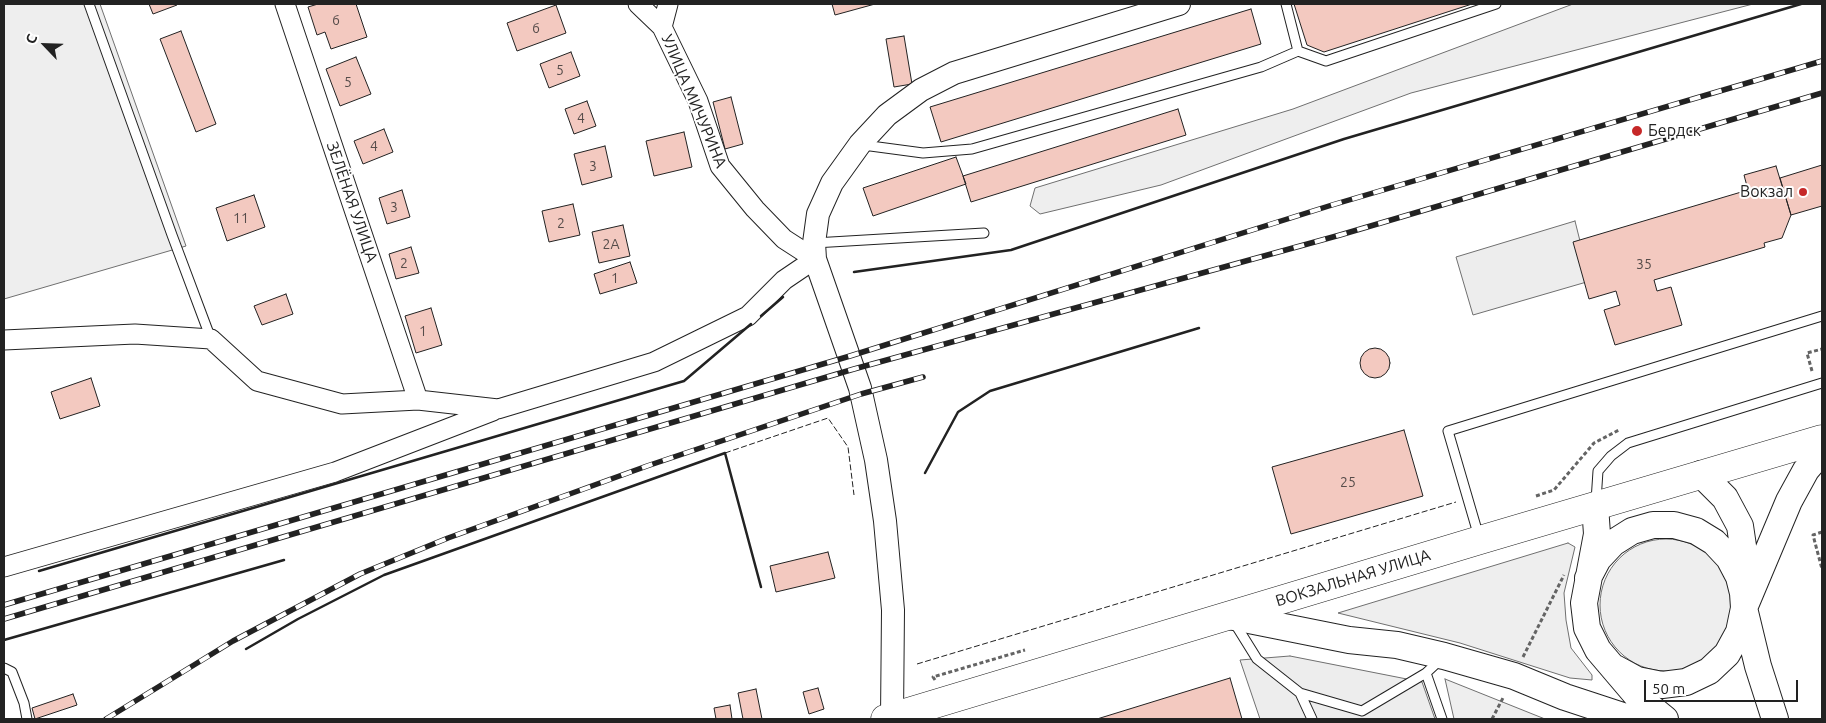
<!DOCTYPE html>
<html>
<head>
<meta charset="utf-8">
<style>
	body { margin:0 }
	#map { position:relative; width:1826px; height:723px; overflow:hidden; background:#fff; font-family:Ubuntu,sans-serif }
	canvas { display:block }
	.frame { position:absolute; inset:0; border:5px solid #222; pointer-events:none }
	.north { position:absolute; left:20px; top:20px; width:50px; height:50px; -webkit-text-stroke:4px #fff; paint-order:stroke; rotate:294deg; font-size:14px; font-weight:700; line-height:20px; text-align:center; color:#222 }
	.north::after { content:''; display:block; margin:auto; width:18px; height:22px; background:#222; clip-path:polygon(50% 0,100% 100%,50% 72%,0 100%) }
	.scale { position:absolute; left:1644px; top:680px; width:154px; height:22px; box-sizing:border-box; border:2px solid #222; border-top:0; padding-left:6px; font-size:15px; line-height:18px; white-space:nowrap; color:#222; -webkit-text-stroke:4px #fff; paint-order:stroke }
</style>
</head>
<body>
<div id="map">
<canvas width="1826" height="723"></canvas>
<div class="frame"></div>
<div class="north">С</div>
<div class="scale">50 m</div>
</div>
<script>
const ctx = document.querySelector('canvas').getContext('2d');
ctx.lineJoin = 'round';
function fillPath(path, color) {
  ctx.fillStyle = color;
  ctx.fill(path, 'evenodd');
}
function toPath(rows) {
  const path = new Path2D();
  for (const r of rows) {
    if (r.length === 3) {
      path.moveTo(r[0] + r[2], r[1]);
      path.arc(r[0], r[1], r[2], 0, 2 * Math.PI);
      continue;
    }
    path.moveTo(r[0], r[1]);
    for (let i = 2; i < r.length; i += 2) path.lineTo(r[i], r[i + 1]);
  }
  return path;
}
function trace(path, color, width, dash) {
  ctx.strokeStyle = color;
  ctx.lineWidth = width;
  ctx.lineCap = dash ? 'butt' : 'round';
  ctx.setLineDash(dash || []);
  ctx.stroke(path);
}
function label(font, color, halo, rows, align = 'center') {
  ctx.font = font + ' Ubuntu,sans-serif';
  ctx.lineWidth = 4;
  ctx.setLineDash([]);
  ctx.textBaseline = 'middle';
  ctx.strokeStyle = halo;
  ctx.fillStyle = color;
  for (const [text, x, y, turn = 0] of rows) {
    ctx.save();
    ctx.translate(x, y);
    ctx.rotate((+turn || 0) * Math.PI / 180);
    ctx.textAlign = isNaN(turn) ? turn : align;
    if (halo) ctx.strokeText(text, 0, 0);
    ctx.fillText(text, 0, 0);
    ctx.restore();
  }
}
const green = toPath([
	[4,4,100,4,186,246,4,299,4,4],
	[1573,4,1753,4,1411,93,1161,185,1040,214,1030,206,1035,188,1293,109,1573,4],
	[1666,605,66],
	[1568,543,1575,547,1564,593,1566,620,1571,648,1592,675,1592,680,1570,678,1460,643,1338,613,1568,543],
	[1445,679,1545,719,1454,719,1445,679]
]);
const parking = toPath([
	[1575,221,1590,281,1473,315,1456,257,1575,221],
	[1290,656,1422,682,1435,719,1260,719,1240,660,1290,656]
]);
const building = toPath([
	[149,4,176,4,177,5,153,14,149,4],
	[318,4,356,4,367,37,331,49,325,32,317,35,308,7,318,4],
	[832,4,875,4,835,15,832,4],
	[1294,4,1472,4,1324,52,1307,45,1294,4],
	[556,5,566,33,517,51,507,23,556,5],
	[1251,9,1261,44,941,142,930,107,1251,9],
	[181,31,216,124,196,132,160,39,181,31],
	[904,36,912,84,894,87,886,39,904,36],
	[571,52,580,76,549,88,540,64,571,52],
	[356,57,371,94,340,106,326,69,356,57],
	[731,97,743,144,725,149,713,102,731,97],
	[587,101,596,126,574,134,565,109,587,101],
	[1178,109,1186,135,971,202,963,176,1178,109],
	[384,129,393,152,363,164,354,141,384,129],
	[684,132,692,167,654,176,646,141,684,132],
	[605,146,612,177,582,185,574,154,605,146],
	[956,157,966,184,873,216,863,188,956,157],
	[1822,165,1822,206,1791,215,1780,178,1822,165],
	[1776,166,1791,215,1782,238,1764,243,1765,247,1654,280,1657,291,1671,287,1682,325,1615,345,1604,310,1620,305,1616,291,1589,299,1573,242,1748,190,1744,175,1776,166],
	[402,190,410,217,387,224,379,198,402,190],
	[254,195,265,227,227,241,216,208,254,195],
	[573,204,580,235,549,242,542,211,573,204],
	[623,225,630,256,599,263,592,232,623,225],
	[411,247,419,273,396,279,389,254,411,247],
	[630,262,637,283,600,294,594,274,630,262],
	[286,294,293,314,262,325,254,306,286,294],
	[431,308,442,345,416,353,405,316,431,308],
	[1375,363,15],
	[91,378,100,406,60,419,51,392,91,378],
	[1404,430,1423,496,1291,534,1272,467,1404,430],
	[828,552,835,578,776,592,770,566,828,552],
	[1230,678,1242,719,1097,719,1230,678],
	[818,688,824,709,809,714,803,692,818,688],
	[756,689,762,719,743,719,738,693,756,689],
	[73,694,77,705,35,719,32,708,73,694],
	[730,705,732,719,716,719,714,708,730,705]
]);
const path = toPath([
	[1812,371,1807,353,1822,349],
	[1536,496,1554,490,1594,443,1619,430],
	[1822,532,1813,535,1822,569],
	[1523,657,1564,575],
	[935,680,933,677,1025,650],
	[1492,719,1504,696]
]);
const service = toPath([
	[89,4,172,235,211,339],
	[1286,4,1298,51],
	[863,145,923,153,972,149,1261,67,1298,51,1326,61,1496,4],
	[814,243,984,233],
	[1596,501,1598,471,1611,456,1628,443,1822,383],
	[1479,537,1448,431,1822,316],
	[1234,622,1257,659,1300,693,1362,711,1426,673,1440,660],
	[4,668,12,672,24,703,27,719],
	[1426,673,1442,719],
	[1300,693,1312,719]
]);
const minor = toPath([
	[285,4,418,400],
	[662,27,668,4],
	[4,340,135,334,211,339,257,381,342,404,418,400,498,409,654,362,748,316,784,280,815,259,784,239,755,209,720,166,698,101,662,27,638,4],
	[4,567,335,472,493,411]
]);
const tertiary = toPath([
	[892,717,893,610,885,521,876,460,860,388,815,259,814,243,818,214,832,183,860,144,887,115,921,90,954,73,1179,4]
]);
const secondary = toPath([
	[1701,474,1725,498,1740,526,1744,553,1739,577],
	[1595,506,1597,534,1584,603,1587,628,1598,650,1638,697,1665,719],
	[1588,578,1598,559,1613,543,1632,531,1653,525,1674,525,1696,531,1714,542,1729,558,1739,577,1743,593,1744,608,1758,666,1775,719],
	[1229,616,1349,640,1397,645,1444,656,1514,676,1565,697,1632,719],
	[1615,668,1637,680,1662,685,1686,682,1709,671,1727,654,1739,632,1744,608,1789,501,1806,470,1822,451]
]);
const trunk = toPath([
	[885,719,1480,540,1822,439]
]);
const rail = toPath([
	[4,605,850,356,1332,205,1822,61],
	[4,619,854,369,1340,235,1822,93],
	[106,719,233,641,360,574,448,538,647,466,861,394,923,377]
]);
const fence = toPath([
	[725,453,828,418,848,447,854,495],
	[917,664,1456,502]
]);
const wall = toPath([
	[854,272,1011,250,1344,139,1801,4],
	[761,316,783,297],
	[925,473,958,412,990,391,1199,328],
	[39,571,684,381,751,324],
	[4,640,284,560],
	[246,649,298,619,384,575,725,453,761,587]
]);
const markers = [
	[1637,131,6,"#c62828"],
	[1803,192,5,"#c62828"]
];
const numberNames = [
	["6",336,20],
	["6",536,28],
	["5",560,70],
	["5",348,82],
	["4",581,118],
	["4",374,146],
	["3",593,166],
	["3",394,207],
	["11",241,218],
	["2",561,223],
	["2А",611,244],
	["2",404,263],
	["35",1644,264],
	["1",615,278],
	["1",423,331],
	["25",1348,482]
];
const streetNames = [
	["УЛИЦА МИЧУРИНА",694,101,67],
	["ЗЕЛЁНАЯ УЛИЦА",352,202,71],
	["ВОКЗАЛЬНАЯ УЛИЦА",1353,578,-17]
];
const poiNames = [
	["Бердск",1648,131],
	["Вокзал",1793,192,"right"]
];
fillPath(green, '#eee');
trace(green, '#6f6f6f', 1);
fillPath(parking, '#ededed');
trace(parking, '#6f6f6f', 1);
fillPath(building, '#f3c9c0');
trace(building, '#222', 1);
trace(service, '#222', 11);
trace(minor, '#222', 21);
trace(tertiary, '#222', 24);
trace(secondary, '#222', 28);
trace(trunk, '#222', 29);
trace(path, '#646464', 3, [4, 2.5]);
trace(service, '#fff', 9);
trace(minor, '#fff', 19);
trace(tertiary, '#fff', 22);
trace(secondary, '#fff', 26);
trace(trunk, '#fff', 28);
trace(rail, '#222', 5.5);
trace(rail, '#fff', 4, [11]);
trace(fence, '#222', 1, [6, 2.5]);
trace(wall, '#222', 2.5);
for (const [x, y, r, color] of markers) {
  const dot = new Path2D();
  dot.arc(x, y, r, 0, 2 * Math.PI);
  ctx.fillStyle = color;
  ctx.fill(dot);
  trace(dot, '#fff', 2);
}
label('14px', '#564c4a', null, numberNames);
label('16px', '#222', '#fff', streetNames);
label('16px', '#222', '#fff', poiNames, 'left');
</script>
</body>
</html>
